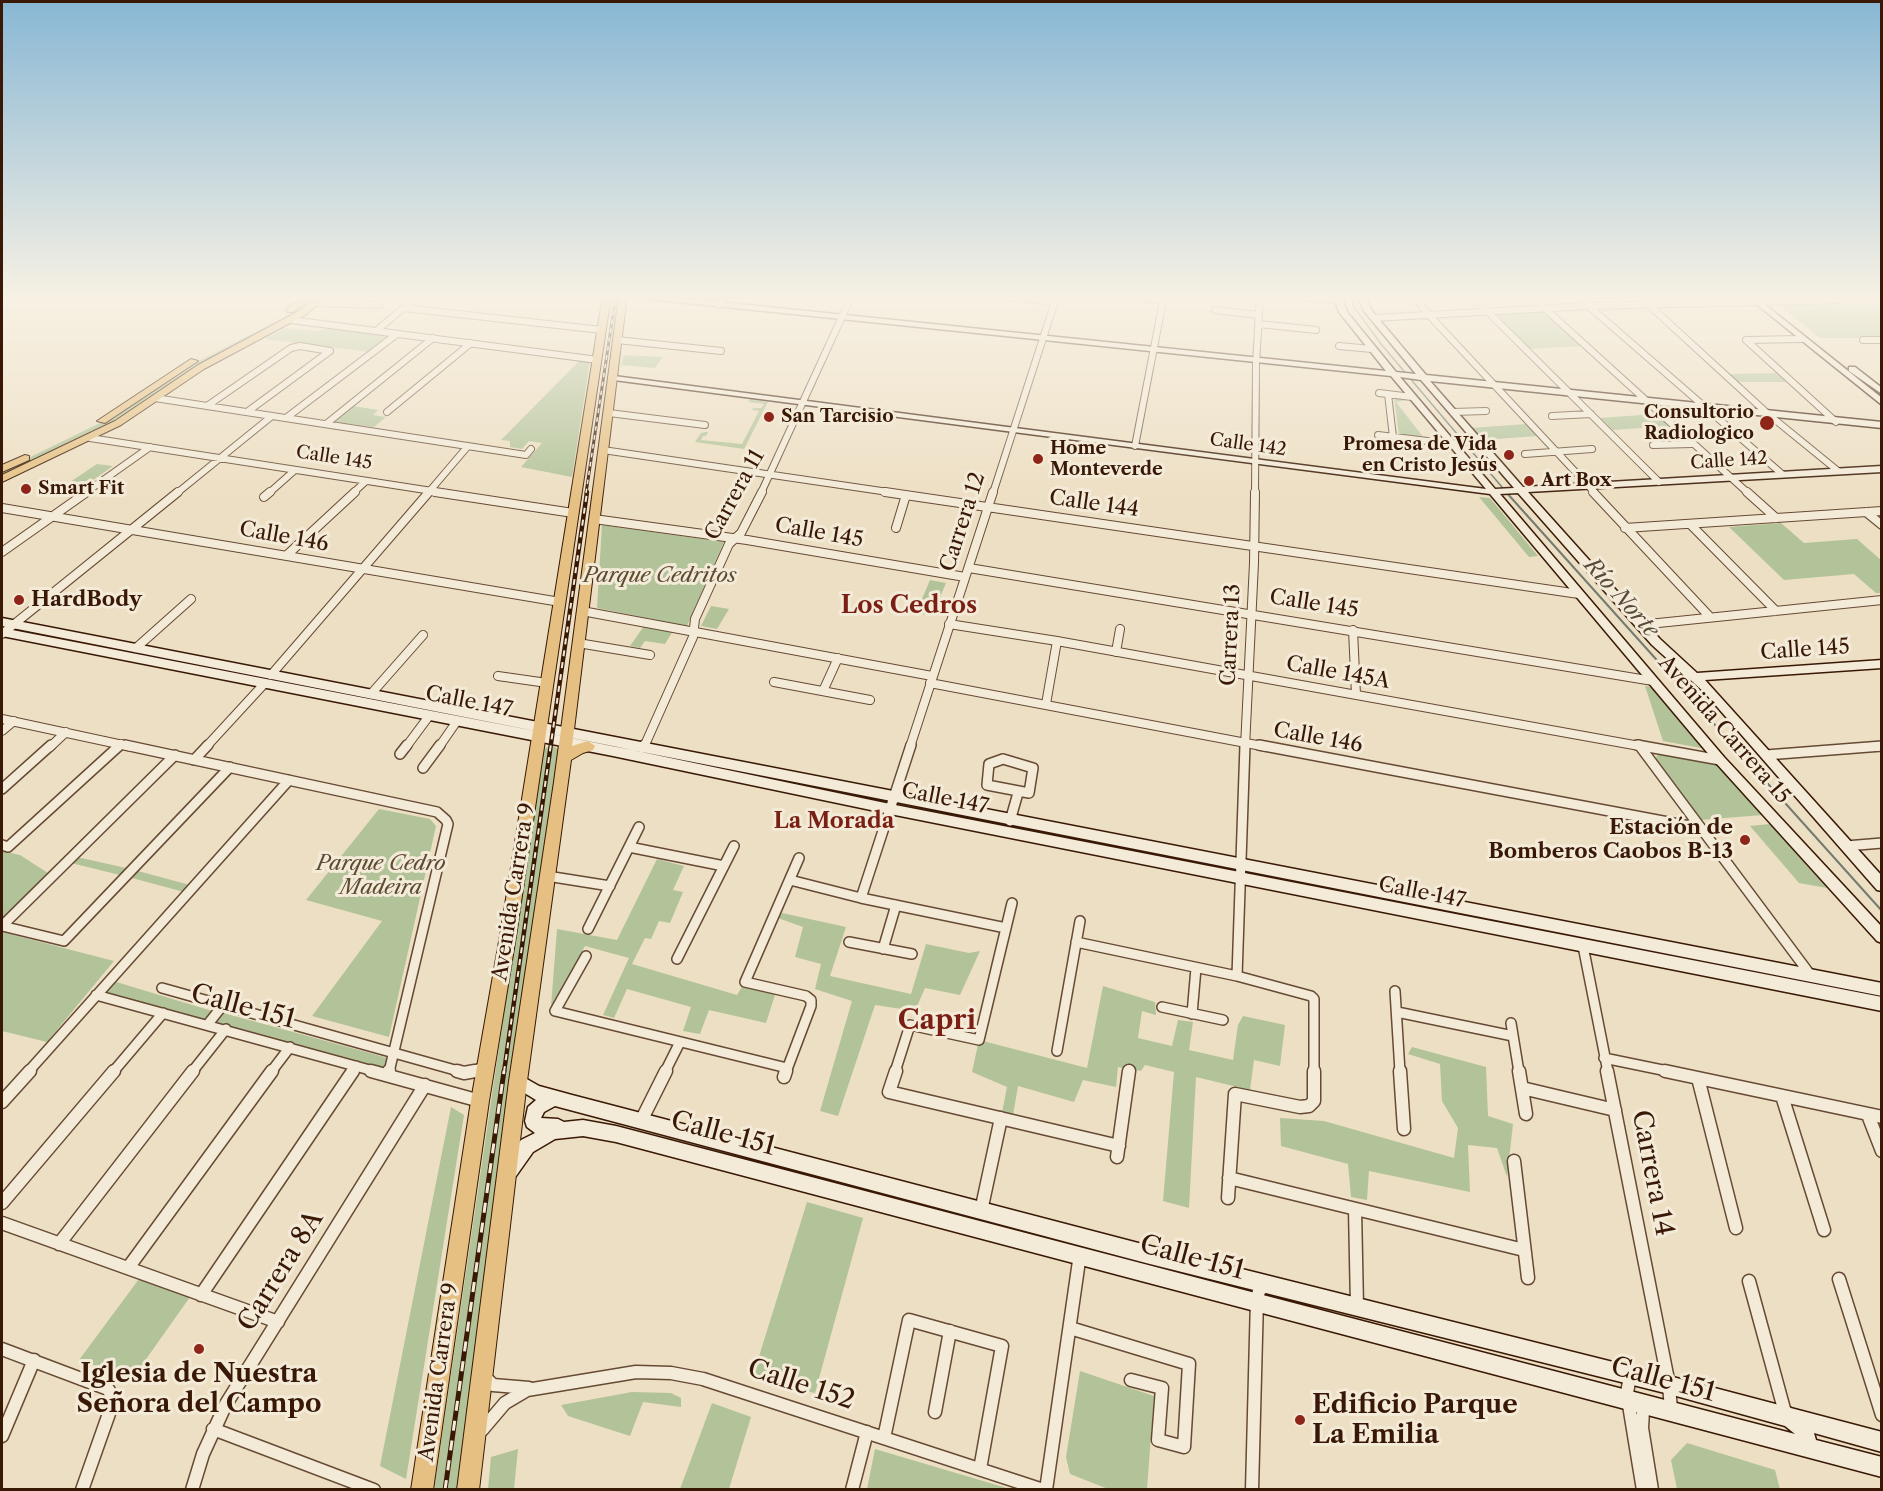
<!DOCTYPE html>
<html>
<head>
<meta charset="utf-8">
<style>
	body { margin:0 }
	#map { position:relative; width:1883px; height:1491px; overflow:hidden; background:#eddfc3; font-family:"Libre Caslon Text",serif }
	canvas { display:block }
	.frame { position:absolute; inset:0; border:3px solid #391905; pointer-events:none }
</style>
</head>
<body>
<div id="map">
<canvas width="1883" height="1491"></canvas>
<div class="frame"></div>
</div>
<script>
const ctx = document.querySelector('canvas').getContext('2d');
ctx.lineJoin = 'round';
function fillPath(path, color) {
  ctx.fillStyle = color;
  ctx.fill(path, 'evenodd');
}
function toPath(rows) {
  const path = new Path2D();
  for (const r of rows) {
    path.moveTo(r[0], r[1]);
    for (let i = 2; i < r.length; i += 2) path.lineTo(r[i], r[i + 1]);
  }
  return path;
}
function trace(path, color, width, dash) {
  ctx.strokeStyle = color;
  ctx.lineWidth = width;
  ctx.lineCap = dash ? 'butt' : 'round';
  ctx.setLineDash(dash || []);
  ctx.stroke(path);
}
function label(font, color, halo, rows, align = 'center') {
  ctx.font = font + ' "Libre Caslon Text",serif';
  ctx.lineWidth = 6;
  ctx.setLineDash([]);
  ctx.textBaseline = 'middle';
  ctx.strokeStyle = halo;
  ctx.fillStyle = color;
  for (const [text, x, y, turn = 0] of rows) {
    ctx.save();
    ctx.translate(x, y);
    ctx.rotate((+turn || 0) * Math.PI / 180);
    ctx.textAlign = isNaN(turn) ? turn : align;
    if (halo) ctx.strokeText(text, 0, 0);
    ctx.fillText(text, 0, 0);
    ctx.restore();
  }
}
const green = toPath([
	[313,295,320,295,299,312,171,383,117,420,69,446,2,476,2,471,110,418,193,364,284,317],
	[1779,305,1881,305,1881,338,1820,338],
	[1544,312,1582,346,1529,349,1492,314],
	[334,327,394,335,369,352,265,339,285,328,316,331],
	[624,355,663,357,655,368,621,365],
	[580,360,590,361,572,477,521,467,542,443,529,441,522,449,510,447,510,441,501,440],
	[1776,373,1786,382,1738,382,1729,374],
	[1394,397,1408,400,1396,402,1424,438,1399,435],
	[750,399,768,402,744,449,695,442,701,433,705,432,708,432,706,436,711,436,703,436,701,440,742,444,759,411,752,410,753,408,761,408,764,404,748,402],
	[353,406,378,410,373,415,386,417,374,427,335,422],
	[1655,414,1669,426,1613,430,1600,418],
	[1527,424,1539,436,1481,440,1470,428],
	[97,464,113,466,86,485,70,482],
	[1479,497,1490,498,1538,556,1529,557],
	[1781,523,1804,543,1857,539,1881,560,1881,593,1876,593,1854,574,1784,580,1729,527],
	[602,525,724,542,687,626,597,608],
	[930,580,946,583,932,616,916,613],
	[711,606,729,609,717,629,701,626],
	[644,626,673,631,665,644,645,641,640,648,630,646],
	[1645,686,1652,687,1706,749,1663,741],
	[553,746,559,750,459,1489,434,1490,542,754,545,748],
	[1660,753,1718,763,1763,815,1700,820,1657,762,1656,757],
	[379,809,430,819,436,826,389,1037,312,1016,382,921,306,900],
	[1770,824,1827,888,1799,883,1750,826],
	[2,851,20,855,48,873,2,922],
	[77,857,126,868,120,875,71,863],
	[657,859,684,866,673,890,683,892,670,923,659,921,651,939,645,938,632,964,737,995,743,985,776,992,766,1023,709,1010,700,1034,683,1031,691,1007,627,989,614,1018,603,1015,629,958,585,946,551,1007,557,929,617,940],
	[138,871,190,885,184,892,132,878],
	[782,913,846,927,830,976,911,994,926,944,969,953,980,951,960,995,925,988,915,1011,875,1005,838,1116,820,1111,852,1001,815,989,821,964,795,957,803,927,778,918],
	[2,932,114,961,47,1042,2,1031],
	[113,981,212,1011,204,1021,105,992],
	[1103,986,1155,1002,1156,1015,1142,1011,1138,1038,1172,1046,1178,1020,1193,1022,1189,1050,1233,1060,1238,1025,1243,1016,1285,1025,1280,1066,1254,1060,1250,1090,1196,1077,1189,1208,1163,1201,1174,1072,1145,1065,1141,1071,1118,1067,1116,1087,1083,1080,1074,1102,1018,1086,1012,1121,1001,1118,1007,1087,972,1072,979,1040,1087,1068],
	[220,1012,388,1058,385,1069,213,1022],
	[1412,1047,1486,1067,1488,1116,1513,1124,1507,1177,1497,1148,1468,1145,1470,1192,1369,1171,1367,1200,1351,1197,1348,1164,1281,1146,1280,1118,1324,1121,1454,1158,1458,1128,1442,1101,1440,1064,1408,1054],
	[451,1107,464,1115,406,1479,380,1466],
	[807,1202,863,1218,815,1393,752,1379],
	[139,1279,190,1297,132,1379,79,1360],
	[1080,1371,1154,1396,1147,1489,1108,1489,1070,1474,1066,1457],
	[632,1392,671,1393,681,1398,681,1407,643,1402,630,1436,568,1416,561,1405],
	[712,1403,751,1417,729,1489,680,1489],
	[1687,1443,1775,1470,1780,1489,1677,1489,1671,1460],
	[518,1449,514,1489,488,1489,491,1457],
	[875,1449,1010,1489,867,1489]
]);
const streamFar1 = toPath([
	[1351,295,1354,307,1381,344,1507,493]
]);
const stream = toPath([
	[1506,492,1882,911]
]);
const streetFar3 = toPath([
	[984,295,1055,302],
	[1115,295,1163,301,1135,446],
	[1222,295,1260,298],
	[1263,295,1337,300],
	[1417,295,1419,302,1429,315,1595,493],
	[1471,295,1659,482],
	[1530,295,1748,493],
	[1576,295,1782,474],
	[1691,295,1701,304],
	[316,303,379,305],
	[719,305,725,295],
	[1649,305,1768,414,1838,471],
	[404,308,602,330],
	[1215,310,1258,315],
	[1374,318,1588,306,1841,300,1843,298,1839,295],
	[291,320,598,360],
	[1259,324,1316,330],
	[376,331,419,295],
	[617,340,721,351],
	[1746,340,1836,422],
	[1746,340,1802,339],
	[1863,340,1882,340],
	[1339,346,1372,349],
	[1379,393,1412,397],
	[1388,394,1393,437],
	[155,398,526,455,531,449],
	[207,406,291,348,300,346,330,351],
	[247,412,330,351],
	[387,412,471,343],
	[1453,412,1486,411],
	[609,413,705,425],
	[1552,416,1591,414],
	[286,418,397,334],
	[326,424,433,338],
	[1378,435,1452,444],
	[90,438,445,493],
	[1653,445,1692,444],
	[603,450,895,493],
	[1525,454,1592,449],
	[85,493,150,447],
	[177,493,272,416],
	[269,493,295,470],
	[353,493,366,481],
	[428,493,468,446],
	[761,493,852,295],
	[993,493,1057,295],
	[1255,493,1256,364,1260,295]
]);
const streetFar2 = toPath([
	[435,492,573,513],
	[885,492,1579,594],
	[1593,492,1710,617],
	[1747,492,1776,518],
	[264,497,270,492],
	[2,508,560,602],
	[1866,512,1882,525],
	[594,519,747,540,965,577],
	[1690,524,1776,611],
	[896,528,906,495],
	[1625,528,1882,511],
	[2,552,87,492],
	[287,555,355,492],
	[969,568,1653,681],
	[582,611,932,676],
	[949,624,1057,641,1645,747],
	[1639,625,1882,600],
	[1353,630,1356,695],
	[2,634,178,492],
	[578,643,650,655],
	[136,648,191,599],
	[1116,652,1120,629],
	[271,675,429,492],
	[498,676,547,683],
	[774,682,870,700],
	[930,683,1267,747],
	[823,691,838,658],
	[371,694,423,635],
	[1046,704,1057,641],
	[2,719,132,747],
	[2,731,14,721],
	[50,747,66,732],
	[118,747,121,744],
	[206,747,264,684],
	[406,747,429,716],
	[439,747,457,721],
	[644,747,693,637,695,619,729,544,741,533,762,492],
	[910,747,993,492],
	[1245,747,1254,563,1255,492],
	[1875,747,1882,746]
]);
const streetFar1 = toPath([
	[125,745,437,812,446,820,448,824,389,1072],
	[1259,745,1700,828],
	[1637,745,1720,760],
	[1639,745,1812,977],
	[643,748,644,745],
	[400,754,407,745],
	[1766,755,1882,746],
	[1003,759,1033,768,1029,793,987,785,989,764,1003,759],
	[194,760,208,745],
	[423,768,440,745],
	[2,789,51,745],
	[1010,821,1018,793],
	[2,845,8,847,120,745],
	[1846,846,1882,843],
	[629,847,724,866],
	[547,876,610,886],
	[790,880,861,898,1006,928],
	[861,898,911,745],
	[2,926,64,941,230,767],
	[2,926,175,755],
	[588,929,639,827],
	[849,942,912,954],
	[1076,942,1237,976,1311,996,1314,999,1314,1072],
	[1583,946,1608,1072],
	[883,949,896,905],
	[586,956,555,1011,787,1068],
	[677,959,734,846],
	[1237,976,1245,745],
	[162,988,462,1072],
	[1395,991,1400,1072],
	[96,995,377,1072],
	[1162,1007,1223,1020],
	[1397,1012,1513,1036],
	[1192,1014,1196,968],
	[1511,1023,1519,1072],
	[208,1024,223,1005],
	[1057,1051,1080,921],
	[1604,1058,1672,1072],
	[28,1072,289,780],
	[113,1072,163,1013],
	[192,1072,226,1029],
	[271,1072,290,1047],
	[352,1072,356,1066],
	[472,1072,484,1066],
	[665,1072,680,1042],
	[786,1072,811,1006,811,1000,806,996,745,982,799,858],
	[895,1072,910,1025,979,1040,1012,903],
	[1129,1072,1129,1070]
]);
const street = toPath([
	[371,1071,480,1101],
	[457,1071,464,1073,475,1071],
	[896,1071,889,1092,1119,1146],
	[1400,1071,1404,1129],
	[1519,1071,1526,1114],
	[1607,1071,1669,1385,1671,1410],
	[1665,1071,1882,1117],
	[388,1075,389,1071],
	[784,1077,786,1071],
	[1698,1078,1736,1228],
	[1522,1088,1615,1110],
	[1782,1096,1824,1230],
	[2,1102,30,1071],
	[1868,1115,1882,1151],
	[641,1121,666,1071],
	[1117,1157,1129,1071],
	[1514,1161,1528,1278],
	[1229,1178,1524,1250],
	[1228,1198,1235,1094,1300,1107,1309,1106,1314,1101,1314,1071],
	[2,1203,114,1071],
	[1355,1209,1357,1307],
	[981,1211,1001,1118],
	[2,1223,278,1322],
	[59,1244,193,1071],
	[128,1268,272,1071],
	[1839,1279,1882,1415],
	[1749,1281,1784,1409,1788,1415],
	[201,1295,353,1071],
	[1070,1328,1189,1364,1184,1447,1158,1440,1162,1388,1131,1380],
	[2,1349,108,1389,112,1396,112,1405,82,1490],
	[1630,1376,1627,1393,1643,1490],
	[485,1377,493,1385,529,1388],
	[1646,1405,1643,1411,1642,1428,1652,1490],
	[935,1412,950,1331],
	[213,1429,374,1490],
	[482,1430,505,1403,527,1390,636,1372,671,1373,703,1379,1043,1490],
	[2,1436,34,1360],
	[884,1438,909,1320,1002,1346,980,1469],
	[192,1490,203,1454,226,1404,425,1085],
	[852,1490,867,1432],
	[1046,1490,1080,1254],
	[1252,1490,1257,1299,1259,1291,1265,1285]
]);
const secondary = toPath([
	[626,295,652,295,1386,371,1339,312,1333,295,1341,295,1347,312,1396,372,1416,374,1364,311,1357,295,1365,295,1372,311,1426,375,1882,422,1882,428,1430,381,1523,487,1882,466,1882,472,1528,492,1660,639,1697,673,1882,660,1882,668,1705,680,1882,876,1882,891,1877,890,1705,693,1652,645,1518,493,1500,494,1724,757,1882,927,1882,943,1877,941,1716,763,1490,494,614,380,610,378,614,376,1486,489,1391,376,629,297,626,295],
	[1400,377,1421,380,1514,488,1495,489,1400,377],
	[1745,295,1753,295,1882,398,1882,405,1745,295],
	[1849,367,1855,367,1882,388,1882,394,1849,371,1849,367],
	[2,618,1882,983,1882,996,2,626,2,618],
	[2,628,613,746,890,804,1882,997,1882,1011,890,814,613,756,2,636,2,628],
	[518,1074,539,1086,572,1095,1146,1245,1669,1376,1882,1432,1882,1452,1814,1433,1816,1440,1882,1457,1882,1477,616,1142,583,1136,555,1139,533,1152,516,1176,510,1178,504,1176,502,1170,504,1164,521,1140,535,1133,527,1127,525,1121,528,1107,536,1100,513,1086,510,1081,513,1076,518,1074],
	[555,1106,1146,1263,1669,1394,1785,1426,1795,1434,616,1126,583,1120,564,1122,558,1119,541,1118,544,1112,555,1106]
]);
const primary = toPath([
	[305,295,314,295,293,312,287,312,287,308,305,295],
	[319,295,328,295,307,314,204,369,121,425,2,482,2,475,115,421,198,365,301,310,319,295],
	[603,295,611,295,516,936,489,1101,433,1490,411,1490,471,1101,500,936,603,295],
	[619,295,627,295,572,746,588,741,595,746,593,750,583,753,571,760,527,1081,479,1490,457,1490,509,1081,554,782,619,295],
	[191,359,198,361,105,423,97,421,191,359],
	[25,455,29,456,29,460,2,472,2,465,25,455]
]);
const railFar2 = toPath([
	[586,493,616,295]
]);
const railFar1 = toPath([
	[504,1072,587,492]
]);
const rail = toPath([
	[445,1490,504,1071]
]);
const markers = [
	[769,417,6,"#8f2418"],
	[1767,423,8,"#8f2418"],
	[1509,455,6,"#8f2418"],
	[1038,459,6,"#8f2418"],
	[1529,481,6,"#8f2418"],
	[26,489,6,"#8f2418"],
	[19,600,6,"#8f2418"],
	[1745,840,6,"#8f2418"],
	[199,1349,6,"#8f2418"],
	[1300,1420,6,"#8f2418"]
];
const farPoinames = [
	["Consultorio",1754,413,"right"],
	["Radiologico",1754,434,"right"],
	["San Tarcisio",781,417],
	["Promesa de Vida",1497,445,"right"],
	["en Cristo Jesús",1497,466,"right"],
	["Home",1050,449],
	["Monteverde",1050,470],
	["Art Box",1541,481],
	["Smart Fit",38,489]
];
const farStreetnames = [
	["Calle 142",1248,445,8],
	["Calle 145",334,458,9],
	["Calle 142",1729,461,-4]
];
const streetNames = [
	["Carrera 11",735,495,-61],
	["Calle 144",1094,504,8],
	["Carrera 12",963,522,-72],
	["Calle 145",819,533,10],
	["Calle 146",284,537,10],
	["Calle 145",1314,604,9],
	["Carrera 13",1231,635,-87],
	["Calle 145",1805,650,-4],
	["Calle 145A",1338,673,10],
	["Calle 147",469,702,11],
	["Avenida Carrera 15",1724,730,49],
	["Calle 146",1318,738,10],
	["Calle 147",945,799,11],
	["Avenida Carrera 9",514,892,-81],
	["Calle 147",1422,893,11],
	["Avenida Carrera 9",439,1372,-82]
];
const parkNames = [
	["Parque Cedritos",660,576],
	["Parque Cedro",381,864],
	["Madeira",381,888]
];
const poiNames = [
	["HardBody",31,600],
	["Estación de",1733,828,"right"],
	["Bomberos Caobos B-13",1733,852,"right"]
];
const waterNames = [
	["Río Norte",1621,598,48]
];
const neighbourhoodNames = [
	["La Morada",834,822]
];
const quarterNames = [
	["Los Cedros",909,606]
];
const nearStreetnames = [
	["Calle 151",243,1007,15],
	["Calle 151",723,1134,15],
	["Carrera 14",1652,1173,79],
	["Calle 151",1192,1258,15],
	["Carrera 8A",281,1271,-58],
	["Calle 151",1663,1380,15],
	["Calle 152",801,1385,18]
];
const nearPoinames = [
	["Iglesia de Nuestra",199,1374],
	["Señora del Campo",199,1404],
	["Edificio Parque",1312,1405,"left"],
	["La Emilia",1312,1435,"left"]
];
const nearNeighbourhoodnames = [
	["Capri",937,1021]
];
fillPath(green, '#b2c399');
trace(streamFar1, '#737b70', 1.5);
trace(stream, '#737b70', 2);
trace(streetFar3, '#664a34', 8);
trace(streetFar2, '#664a34', 10);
trace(streetFar1, '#664a34', 12);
trace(street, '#664a34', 15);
trace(secondary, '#391905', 3);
trace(primary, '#391905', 2);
trace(streetFar3, '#f3ead8', 6);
trace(streetFar2, '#f3ead8', 8);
trace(streetFar1, '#f3ead8', 9);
trace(street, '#f3ead8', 12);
fillPath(secondary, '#f3ead8');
fillPath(primary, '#e6c082');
trace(railFar2, '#391905', 3);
trace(railFar1, '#391905', 4.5);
trace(rail, '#391905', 5);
trace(railFar2, '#f3ead8', 1.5, [4.5]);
trace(railFar1, '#f3ead8', 2, [6]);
trace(rail, '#f3ead8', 3, [10]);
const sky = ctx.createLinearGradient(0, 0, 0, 504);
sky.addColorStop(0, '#88b7d4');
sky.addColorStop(0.59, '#f7f1e4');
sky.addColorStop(1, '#f7f1e400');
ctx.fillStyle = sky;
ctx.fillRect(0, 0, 1883, 504);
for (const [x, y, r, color] of markers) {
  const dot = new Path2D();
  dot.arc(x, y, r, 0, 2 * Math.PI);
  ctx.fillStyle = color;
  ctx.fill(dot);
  trace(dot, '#f3ead8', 2);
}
label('bold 18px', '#391905', '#f3ead8', farPoinames, 'left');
label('18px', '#391905', '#f3ead8', farStreetnames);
label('21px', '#391905', '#f3ead8', streetNames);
label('italic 21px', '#5d4c31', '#f3ead8', parkNames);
label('bold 21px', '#391905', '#f3ead8', poiNames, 'left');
label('italic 22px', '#564a3a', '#f3ead8', waterNames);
label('bold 22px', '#7a1f14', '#f3ead8', neighbourhoodNames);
label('bold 24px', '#7a1f14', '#f3ead8', quarterNames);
label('26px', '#391905', '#f3ead8', nearStreetnames);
label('bold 26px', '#391905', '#f3ead8', nearPoinames);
label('bold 27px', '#7a1f14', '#f3ead8', nearNeighbourhoodnames);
</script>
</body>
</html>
